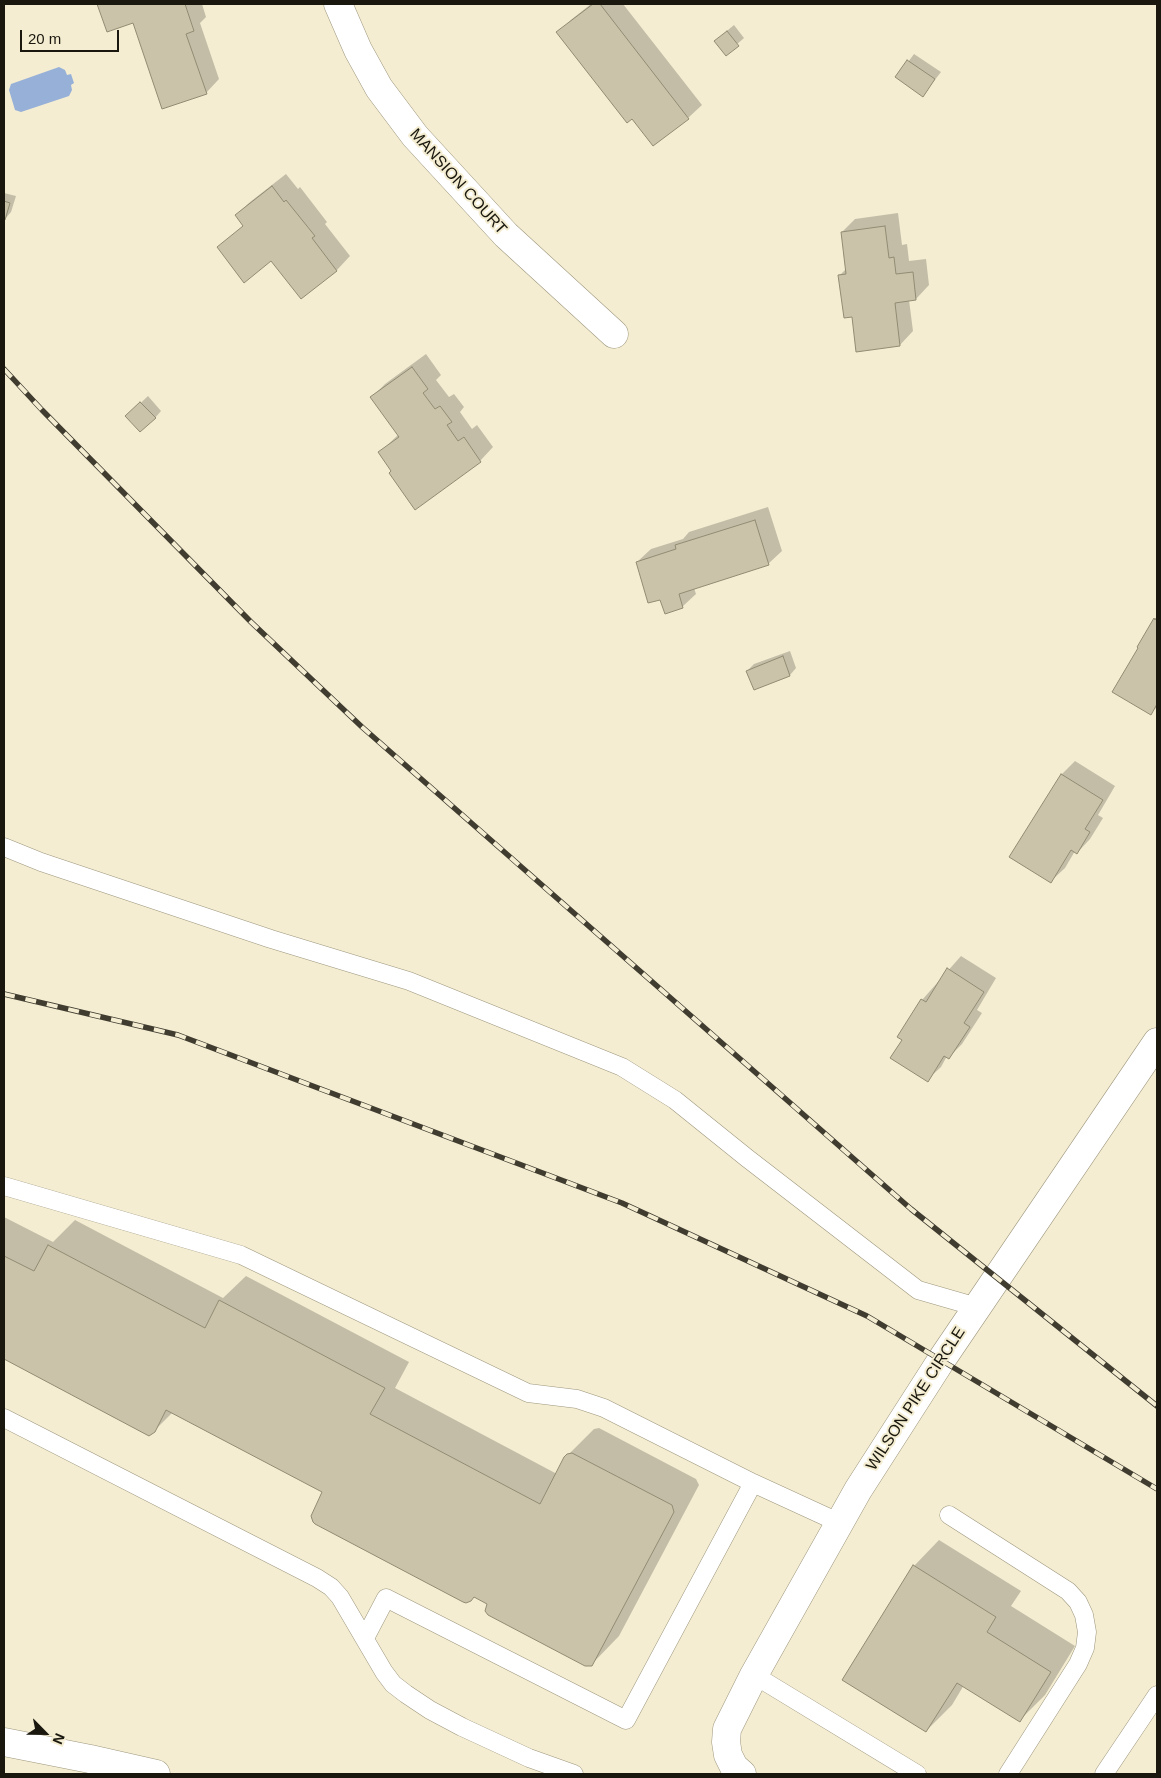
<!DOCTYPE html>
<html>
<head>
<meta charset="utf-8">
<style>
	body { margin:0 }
	#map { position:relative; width:1161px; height:1778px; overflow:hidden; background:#f4edd2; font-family:Helvetica,sans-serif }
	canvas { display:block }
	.frame { position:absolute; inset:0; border:5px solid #1a180e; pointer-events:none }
	.north { position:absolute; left:20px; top:1708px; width:50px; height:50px; -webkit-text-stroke:4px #f4edd2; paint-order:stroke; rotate:113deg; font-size:14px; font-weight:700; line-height:20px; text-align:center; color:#1a180e }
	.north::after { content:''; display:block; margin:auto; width:18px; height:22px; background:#1a180e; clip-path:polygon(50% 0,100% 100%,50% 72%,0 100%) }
	.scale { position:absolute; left:20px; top:30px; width:99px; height:22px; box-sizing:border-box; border:2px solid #1a180e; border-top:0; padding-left:6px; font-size:15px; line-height:18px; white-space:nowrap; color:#1a180e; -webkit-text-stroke:4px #f4edd2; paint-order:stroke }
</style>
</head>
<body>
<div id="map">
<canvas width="1161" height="1778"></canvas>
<div class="frame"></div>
<div class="north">N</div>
<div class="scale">20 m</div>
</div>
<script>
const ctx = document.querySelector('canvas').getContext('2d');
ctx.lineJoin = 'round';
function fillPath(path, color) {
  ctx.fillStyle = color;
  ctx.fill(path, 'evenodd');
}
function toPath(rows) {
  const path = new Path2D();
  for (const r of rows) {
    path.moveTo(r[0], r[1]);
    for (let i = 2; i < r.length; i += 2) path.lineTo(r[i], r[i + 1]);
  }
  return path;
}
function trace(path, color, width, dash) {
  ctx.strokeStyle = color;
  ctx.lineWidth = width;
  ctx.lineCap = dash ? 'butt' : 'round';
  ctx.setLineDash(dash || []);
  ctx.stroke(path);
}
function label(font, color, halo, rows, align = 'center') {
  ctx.font = font + ' Helvetica,sans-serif';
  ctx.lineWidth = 4;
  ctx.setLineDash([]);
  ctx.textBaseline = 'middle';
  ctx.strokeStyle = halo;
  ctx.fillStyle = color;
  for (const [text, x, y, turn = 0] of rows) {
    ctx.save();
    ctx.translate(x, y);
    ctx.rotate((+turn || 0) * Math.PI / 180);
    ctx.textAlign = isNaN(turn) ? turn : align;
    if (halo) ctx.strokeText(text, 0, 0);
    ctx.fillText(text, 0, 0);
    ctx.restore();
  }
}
const water = toPath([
	[59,67,65,70,67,75,71,74,74,83,71,85,72,90,69,96,21,112,15,110,9,90,11,84]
]);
const shadow = toPath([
	[99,4,202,4,206,17,200,23,219,79,206,93,134,21,107,30],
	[591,4,623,4,702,105,688,118,654,145,632,117,558,32,572,19],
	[734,25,744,38,726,54,722,35],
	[914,54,941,72,923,95,897,77],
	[286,174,298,189,300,187,327,222,325,224,350,256,337,270,301,297,271,260,218,248,244,225,236,215,250,202],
	[4,193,16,196,11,212,5,219],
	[898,213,902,245,907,244,909,261,926,259,929,285,916,299,909,300,913,331,900,345,853,315,839,276,847,268,842,232,855,219],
	[426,354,441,375,436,380,449,397,454,394,464,407,460,412,472,429,477,425,493,447,480,461,393,471,379,453,399,434,372,397,385,384],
	[148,396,161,411,155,418,127,416],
	[768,507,782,551,768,564,694,588,696,594,682,607,661,598,637,562,651,549,683,539,689,532],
	[1157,616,1157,707,1150,714,1155,619],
	[790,651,796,668,790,675,755,688,747,671,754,664],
	[1075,761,1115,786,1098,815,1103,818,1090,839,1077,853,1075,851,1065,868,1051,881,1011,856,1062,774],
	[961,956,996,978,977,1010,982,1013,962,1044,949,1057,947,1056,941,1067,927,1080,903,1040,899,1037,922,1000],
	[4,1217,53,1242,75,1220,223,1298,246,1276,409,1362,395,1388,557,1474,565,1458,594,1429,599,1428,696,1479,699,1485,619,1636,591,1665,488,1603,324,1492,173,1412,151,1434,148,1434,4,1357],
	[939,1540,1021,1591,1011,1606,1075,1646,1045,1695,1020,1720,964,1685,952,1705,926,1731,914,1566]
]);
const building = toPath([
	[97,4,185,4,194,31,186,34,207,94,162,109,133,23,107,32,97,4],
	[593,4,600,4,689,119,653,146,632,119,627,123,556,32,593,4],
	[727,31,739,46,726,56,714,41,727,31],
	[907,60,935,79,923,97,895,77,907,60],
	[272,186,284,202,286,200,315,236,312,238,337,271,301,299,271,261,244,283,217,247,243,226,235,215,272,186],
	[4,201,10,203,5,220,4,220,4,201],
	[885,226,889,258,894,257,896,274,913,272,916,300,895,303,900,346,856,352,852,317,844,318,838,275,846,274,841,232,885,226],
	[412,367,428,389,423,393,435,409,440,406,452,422,447,425,458,441,464,437,481,462,415,510,389,473,391,471,378,452,399,437,370,397,412,367],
	[140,402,156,418,140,432,125,416,140,402],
	[755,520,769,565,679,594,683,608,665,614,660,600,648,603,636,562,676,549,675,545,755,520],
	[1157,617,1157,704,1151,715,1112,692,1138,648,1137,647,1154,618,1155,620,1157,617],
	[783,656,790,676,754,690,746,671,783,656],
	[1061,774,1103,800,1085,829,1090,832,1077,854,1071,850,1051,883,1009,857,1061,774],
	[947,968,984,992,964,1023,970,1027,949,1059,944,1056,928,1082,890,1058,902,1040,897,1037,921,999,926,1002,947,968],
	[48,1245,205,1328,219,1300,385,1388,370,1414,540,1504,564,1457,567,1454,572,1453,672,1505,674,1512,592,1666,585,1666,488,1615,485,1611,487,1604,474,1597,471,1601,466,1603,463,1602,315,1524,313,1522,311,1516,322,1492,166,1410,155,1432,149,1436,4,1359,4,1256,34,1271,48,1245],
	[913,1565,996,1617,987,1632,1051,1672,1020,1722,957,1683,926,1732,842,1680,913,1565]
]);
const service = toPath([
	[4,847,41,862,271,939,409,981,622,1067,675,1100,747,1158,918,1290,977,1307],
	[4,1186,241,1255,528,1393,577,1399,604,1408,753,1483,840,1523],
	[4,1418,317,1578,331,1587,340,1597,384,1672,393,1684,406,1694,430,1710,462,1727,529,1758,574,1774],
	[949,1515,1068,1591,1078,1602,1084,1615,1087,1632,1085,1648,1078,1664,1008,1774],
	[365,1638,386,1598,626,1720,753,1483],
	[754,1675,917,1774],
	[1104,1774,1157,1695]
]);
const minor = toPath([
	[338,4,358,50,379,88,415,136,506,235,614,334],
	[742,1774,734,1767,728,1755,726,1742,727,1729,754,1675,858,1490,942,1359,1157,1042]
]);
const motorway = toPath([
	[4,1742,90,1759,156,1774]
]);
const rail = toPath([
	[4,369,42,410,251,622,362,727,911,1209,1157,1406],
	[4,994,178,1035,622,1203,867,1316,1157,1489]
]);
const streetNames = [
	["MANSION COURT",458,182,48],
	["WILSON PIKE CIRCLE",916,1399,-57]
];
fillPath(water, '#97b0d8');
fillPath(shadow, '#0003');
fillPath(building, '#cac3a9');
trace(building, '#918b73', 1);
trace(service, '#9d967d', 19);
trace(minor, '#9d967d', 29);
trace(motorway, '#9d967d', 29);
trace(service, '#fff', 18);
trace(minor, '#fff', 28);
trace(motorway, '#fff', 28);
trace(rail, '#403d30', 5.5);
trace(rail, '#f4edd2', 4, [11]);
label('16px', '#1a180e', '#f4edd2', streetNames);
</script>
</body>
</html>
